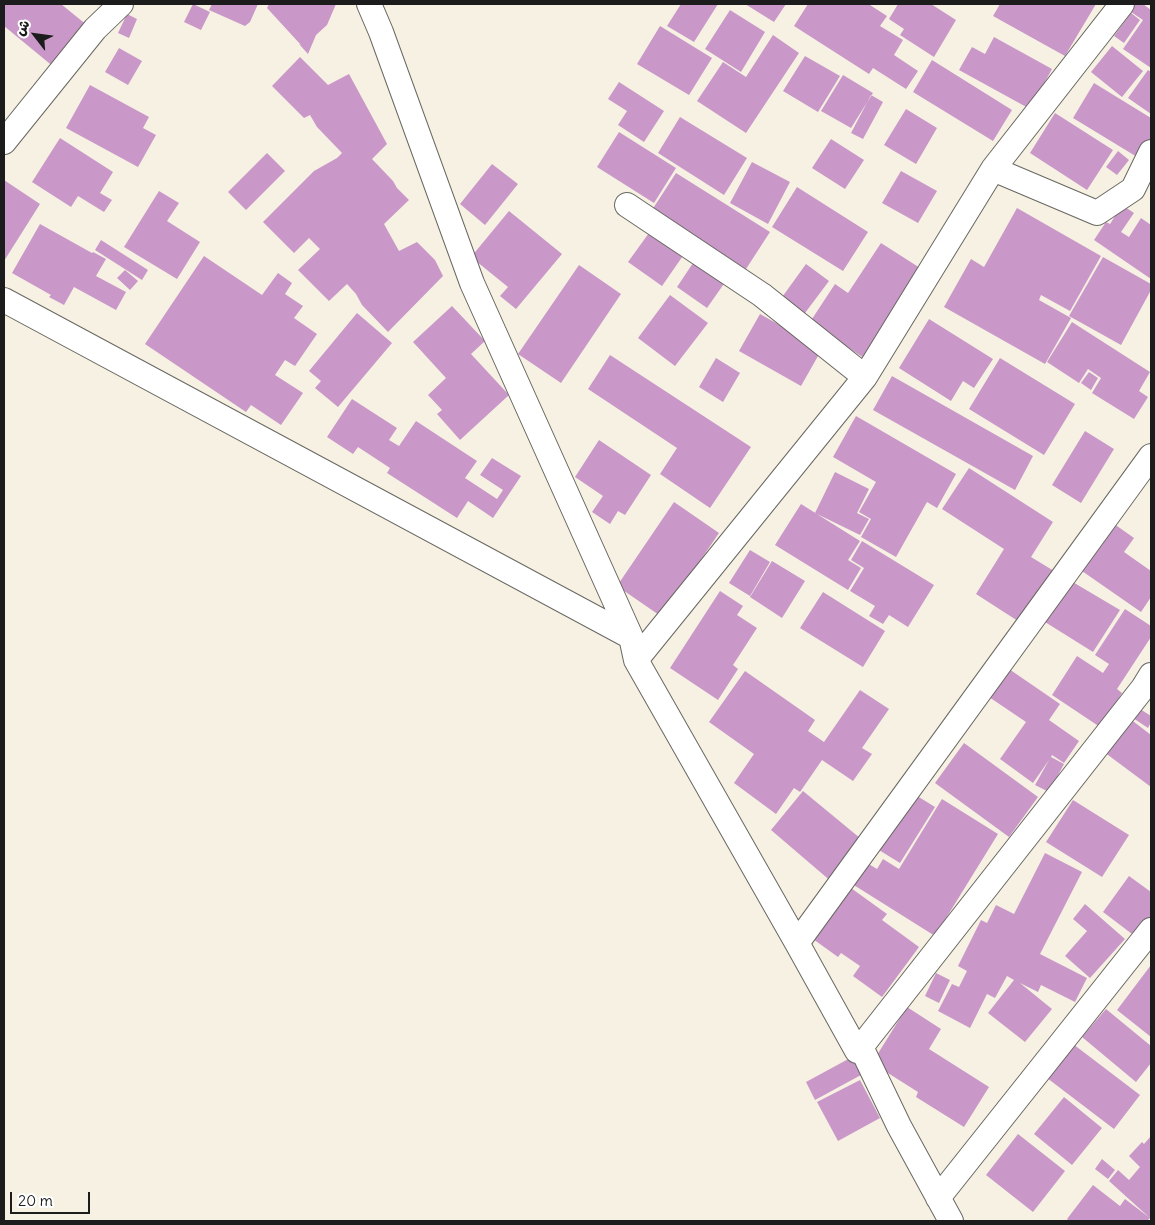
<!DOCTYPE html>
<html>
<head>
<meta charset="utf-8">
<style>
	body { margin:0 }
	#map { position:relative; width:1155px; height:1225px; overflow:hidden; background:#f6f1e2; font-family:Delius,"Playpen Sans Arabic",sans-serif }
	canvas { display:block }
	.frame { position:absolute; inset:0; border:5px solid #1c1c1c; pointer-events:none }
	.north { position:absolute; left:10px; top:10px; width:50px; height:50px; -webkit-text-stroke:4px #fff; paint-order:stroke; rotate:300deg; font-size:14px; font-weight:700; line-height:20px; text-align:center; color:#1c1c1c }
	.north::after { content:''; display:block; margin:auto; width:18px; height:22px; background:#1c1c1c; clip-path:polygon(50% 0,100% 100%,50% 72%,0 100%) }
	.scale { position:absolute; left:10px; top:1192px; width:80px; height:22px; box-sizing:border-box; border:2px solid #1c1c1c; border-top:0; padding-left:6px; font-size:15px; line-height:18px; white-space:nowrap; color:#1c1c1c; -webkit-text-stroke:4px #fff; paint-order:stroke }
</style>
</head>
<body>
<div id="map">
<canvas width="1155" height="1225"></canvas>
<div class="frame"></div>
<div class="north">ش</div>
<div class="scale">20 m</div>
</div>
<script>
const ctx = document.querySelector('canvas').getContext('2d');
ctx.lineJoin = 'round';
function fillPath(path, color) {
  ctx.fillStyle = color;
  ctx.fill(path, 'evenodd');
}
function toPath(rows) {
  const path = new Path2D();
  for (const r of rows) {
    path.moveTo(r[0], r[1]);
    for (let i = 2; i < r.length; i += 2) path.lineTo(r[i], r[i + 1]);
  }
  return path;
}
function trace(path, color, width, dash) {
  ctx.strokeStyle = color;
  ctx.lineWidth = width;
  ctx.lineCap = dash ? 'butt' : 'round';
  ctx.setLineDash(dash || []);
  ctx.stroke(path);
}
const building = toPath([
	[4,4,61,4,88,26,55,68,4,26],
	[193,4,210,12,201,30,184,22],
	[212,4,258,4,250,22,245,26,209,10],
	[269,4,336,4,327,25,316,35,308,54,299,44,301,45,267,8],
	[681,4,718,4,694,42,667,26],
	[745,4,786,4,774,22],
	[808,4,870,4,870,5,887,16,880,26,903,40,894,55,918,71,906,89,873,68,869,74,794,26],
	[898,4,931,4,956,20,934,57,900,35,904,29,889,19],
	[1000,4,1096,4,1065,56,993,16],
	[1133,4,1143,4,1151,10,1151,68,1123,49,1143,20,1128,10],
	[730,10,765,32,741,72,705,49],
	[1131,13,1140,20,1124,43,1114,36],
	[127,14,137,19,129,38,118,33],
	[660,26,712,58,689,95,637,64],
	[773,35,799,53,746,133,697,101,723,62,746,77],
	[994,37,1052,69,1030,109,959,70,972,47,985,54],
	[1112,46,1143,71,1122,97,1091,72],
	[119,48,142,61,128,85,105,72],
	[805,56,840,76,818,112,783,91],
	[300,57,328,85,349,74,387,144,372,159,393,181,397,188,409,200,384,224,399,251,417,242,435,260,443,276,388,332,362,305,356,294,347,284,329,301,298,270,320,249,309,238,294,253,263,222,314,171,337,158,342,153,317,127,310,115,304,118,272,86],
	[932,60,1012,110,993,141,913,92],
	[1148,70,1151,72,1151,114,1128,98],
	[843,75,873,93,851,128,821,111],
	[619,82,664,111,644,142,618,125,627,111,608,99],
	[1094,83,1151,118,1151,144,1142,160,1073,118],
	[90,85,149,117,143,128,156,135,138,167,66,128],
	[871,95,883,102,863,139,851,133],
	[906,109,937,128,916,164,884,145],
	[1055,113,1113,150,1087,190,1030,153],
	[680,117,747,158,724,195,658,153],
	[619,132,676,168,654,203,597,167],
	[60,138,113,172,100,193,112,200,104,212,78,196,71,207,32,182],
	[831,139,864,160,845,189,812,168],
	[1118,151,1129,160,1117,175,1106,167],
	[267,153,285,171,246,210,228,192],
	[752,162,790,182,768,224,730,203],
	[492,164,518,184,485,225,460,204],
	[901,171,937,191,918,223,882,203],
	[676,173,770,232,746,269,652,210],
	[4,180,40,204,4,261],
	[797,187,868,232,843,271,772,227],
	[159,191,179,203,167,221,200,242,177,279,124,247],
	[1122,205,1134,213,1121,232,1129,237,1141,218,1151,225,1151,279,1094,240,1106,222,1110,224],
	[1017,208,1101,256,1070,311,1041,295,1039,300,1071,318,1045,364,944,307,971,259,984,267],
	[509,211,562,254,516,309,500,296,508,287,471,257],
	[40,224,92,253,93,252,106,259,96,276,126,292,116,310,74,287,64,305,49,297,51,295,12,273],
	[654,226,687,250,662,286,628,262],
	[101,240,148,270,142,280,95,250],
	[881,243,931,275,864,358,810,322,835,284,848,293],
	[204,256,262,295,278,273,292,283,285,294,303,306,294,318,317,334,295,366,285,360,275,375,303,393,281,425,251,405,246,412,145,344],
	[697,257,728,278,707,308,677,287],
	[1103,257,1151,284,1151,290,1121,345,1069,316],
	[806,264,829,281,802,317,780,300],
	[579,265,621,294,561,383,518,354],
	[125,270,138,281,130,290,117,278],
	[670,295,708,323,675,366,638,338],
	[452,306,485,341,471,354,509,395,460,440,437,414,442,410,428,395,446,378,413,342],
	[357,313,392,343,338,407,315,388,321,381,309,371],
	[760,314,822,349,801,386,739,351],
	[929,319,993,359,974,388,963,381,951,401,899,368],
	[1072,322,1150,372,1139,391,1148,397,1134,419,1092,393,1101,378,1088,369,1079,383,1047,362],
	[610,355,751,447,710,508,660,474,677,448,588,389],
	[716,358,740,373,723,402,699,387],
	[1000,358,1075,404,1044,455,969,409],
	[1089,372,1098,378,1091,390,1081,383],
	[892,376,1033,456,1015,490,873,410],
	[352,399,397,428,389,440,399,446,416,421,477,461,465,478,497,499,503,490,480,475,492,458,521,476,493,518,468,501,457,518,387,473,390,468,358,447,353,454,327,437],
	[856,416,956,474,937,508,927,502,896,557,861,537,871,519,859,512,876,482,833,457],
	[1085,431,1114,449,1081,503,1052,485],
	[599,440,651,475,625,515,618,511,610,524,592,512,603,496,575,477],
	[969,468,1053,522,1031,557,1054,571,1021,623,976,594,1004,549,942,509],
	[835,472,869,489,857,513,869,519,860,535,815,513],
	[674,502,719,533,662,617,617,586],
	[801,504,860,541,848,560,861,568,848,590,775,545],
	[1110,521,1134,538,1124,552,1151,571,1151,597,1141,612,1069,562],
	[862,541,934,585,908,627,889,615,883,624,869,616,875,606,850,591,864,568,851,560],
	[750,550,770,562,750,596,729,583],
	[772,561,805,581,782,618,750,597],
	[1071,581,1120,610,1093,652,1045,622],
	[720,591,743,606,737,615,757,628,733,665,738,669,718,700,670,668],
	[823,592,885,631,863,667,800,628],
	[1125,609,1151,626,1151,637,1117,689,1122,693,1100,727,1052,695,1077,656,1103,673,1109,664,1095,655],
	[1009,669,1060,704,1049,720,1079,741,1064,763,1052,755,1051,757,1064,764,1049,792,1035,785,1049,760,1033,783,1000,759,1026,722,989,697],
	[745,671,815,720,808,731,824,742,860,690,889,709,862,748,872,754,853,781,822,760,800,792,794,788,776,814,734,783,754,754,709,722],
	[1140,709,1151,716,1151,722,1148,728,1133,718],
	[1129,718,1151,735,1151,787,1104,752],
	[964,743,1038,797,1009,837,935,783],
	[803,791,866,843,833,883,771,830],
	[909,791,935,807,900,863,874,847],
	[942,799,998,834,935,936,849,882,862,860,877,869,883,859,899,869],
	[1073,800,1129,835,1102,877,1046,842],
	[1045,853,1082,872,1040,954,1087,978,1075,1002,1041,985,1038,992,1020,983,1052,1009,1025,1042,988,1013,1014,980,1007,976,995,998,987,994,970,1028,938,1011,952,984,959,987,967,971,958,966,981,920,987,923,996,905,1014,914],
	[1129,876,1151,892,1151,917,1136,937,1103,912],
	[844,883,887,914,882,920,919,947,882,997,853,976,860,966,841,953,838,957,806,934],
	[1085,904,1125,939,1090,978,1065,956,1087,931,1073,919],
	[1151,965,1151,1037,1117,1010],
	[936,973,950,980,939,1003,925,996],
	[907,1007,941,1029,929,1049,989,1087,964,1127,916,1097,918,1092,872,1063],
	[1106,1009,1151,1046,1151,1063,1136,1082,1082,1037],
	[1073,1044,1140,1095,1114,1129,1047,1078],
	[852,1057,861,1075,815,1100,806,1082],
	[860,1080,880,1118,838,1141,817,1102],
	[1064,1097,1102,1128,1072,1165,1034,1134],
	[1018,1134,1065,1171,1033,1212,986,1175],
	[1151,1136,1151,1219,1109,1181,1118,1170,1129,1180,1140,1167,1129,1156,1142,1142,1144,1144],
	[1102,1159,1115,1170,1108,1179,1095,1169],
	[1093,1185,1120,1206,1125,1199,1150,1218,1147,1221,1069,1221,1067,1219]
]);
const street = toPath([
	[369,4,381,32,472,283,631,637],
	[4,142,95,29,121,4],
	[993,169,1097,213,1133,189,1151,152],
	[627,205,762,295,865,377],
	[4,300,631,637,636,660,797,943,857,1051,861,1047,899,1126,951,1221],
	[636,660,865,377,993,169,1122,4],
	[797,943,1151,456],
	[861,1047,1143,688,1151,675],
	[938,1198,1151,930]
]);
fillPath(building, '#c998c9');
trace(street, '#686761', 26);
trace(street, '#fff', 24);
</script>
</body>
</html>
